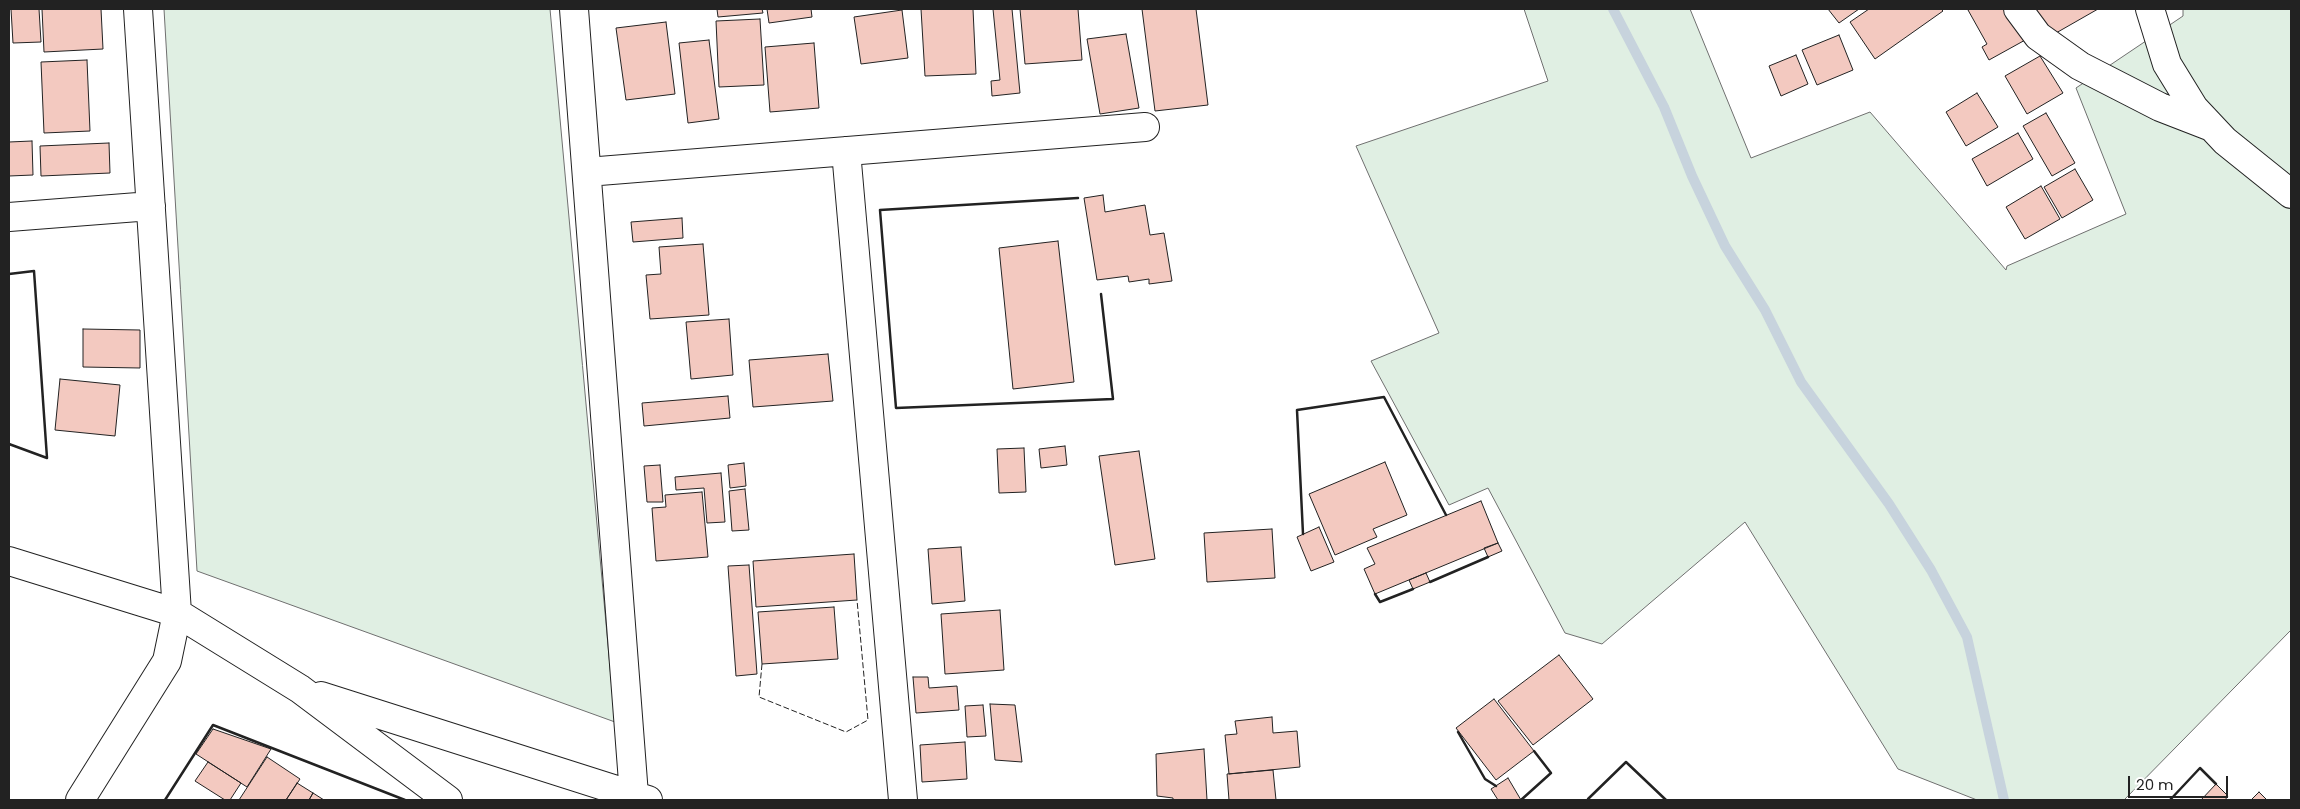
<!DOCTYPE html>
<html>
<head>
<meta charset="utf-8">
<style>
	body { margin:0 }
	#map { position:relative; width:2300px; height:809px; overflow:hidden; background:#fff; font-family:Poppins,sans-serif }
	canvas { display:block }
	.frame { position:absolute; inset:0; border:10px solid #222; pointer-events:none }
	.scale { position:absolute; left:2128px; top:776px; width:100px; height:22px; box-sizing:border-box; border:2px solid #222; border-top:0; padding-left:6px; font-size:15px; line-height:18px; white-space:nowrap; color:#222; -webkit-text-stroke:4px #fff; paint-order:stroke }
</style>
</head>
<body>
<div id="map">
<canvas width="2300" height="809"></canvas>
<div class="frame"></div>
<div class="scale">20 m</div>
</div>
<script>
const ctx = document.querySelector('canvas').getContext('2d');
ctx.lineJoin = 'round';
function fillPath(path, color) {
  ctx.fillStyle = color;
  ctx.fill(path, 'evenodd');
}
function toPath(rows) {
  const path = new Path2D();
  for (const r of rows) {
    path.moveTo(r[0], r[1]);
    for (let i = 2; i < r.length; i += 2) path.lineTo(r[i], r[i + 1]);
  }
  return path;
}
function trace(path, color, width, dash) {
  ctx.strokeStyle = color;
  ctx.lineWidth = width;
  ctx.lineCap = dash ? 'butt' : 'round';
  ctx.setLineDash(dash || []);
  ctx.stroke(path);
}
const green = toPath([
	[164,9,550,9,615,722,197,571,164,9],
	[1524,9,1690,9,1751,158,1870,112,2006,270,2007,266,2126,214,2076,88,2183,16,2183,9,2291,9,2291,630,2124,800,1977,800,1898,769,1745,522,1602,644,1565,633,1488,488,1449,505,1371,361,1439,333,1356,146,1548,81,1524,9]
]);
const stream = toPath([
	[1613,9,1664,107,1692,176,1725,246,1765,310,1801,382,1889,504,1931,570,1967,637,2004,800]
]);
const building = toPath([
	[11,9,39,9,41,42,13,43,11,9],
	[42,9,101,9,103,49,44,52,42,9],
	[717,9,762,9,763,13,718,17,717,9],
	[767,9,811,9,812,17,769,23,767,9],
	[921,9,973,9,976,74,925,76,921,9],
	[993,9,1012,9,1020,93,992,96,991,81,1000,80,993,9],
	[1020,9,1078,9,1082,60,1025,64,1020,9],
	[1142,9,1196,9,1208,105,1155,111,1142,9],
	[1828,9,1859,9,1839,23,1828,9],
	[1869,9,1941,9,1943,11,1875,59,1850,22,1869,9],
	[1971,9,2009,9,2027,39,1989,60,1982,47,1987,44,1968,10,1971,9],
	[2032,9,2098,9,2049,37,2032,9],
	[902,10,908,58,861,64,854,17,902,10],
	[760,19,764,85,719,87,716,21,760,19],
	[666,22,675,94,626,100,616,28,666,22],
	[1126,34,1139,108,1100,114,1087,39,1126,34],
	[1839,35,1853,70,1817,85,1802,50,1839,35],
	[709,40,719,119,688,123,679,43,709,40],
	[814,43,819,108,770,112,765,47,814,43],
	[1796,55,1808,84,1781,96,1769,66,1796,55],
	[2040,56,2063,93,2027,114,2005,76,2040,56],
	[87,60,90,131,44,133,41,62,87,60],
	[1977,93,1998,127,1966,146,1946,112,1977,93],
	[2046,113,2075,163,2052,176,2023,126,2046,113],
	[2018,133,2033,159,1987,186,1972,159,2018,133],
	[32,141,33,175,9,176,9,142,32,141],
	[109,143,110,173,41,176,40,146,109,143],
	[2075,169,2093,200,2062,218,2044,187,2075,169],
	[2041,186,2060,219,2025,239,2006,207,2041,186],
	[1103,195,1105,212,1145,205,1150,235,1164,233,1172,281,1149,284,1149,279,1129,282,1128,276,1097,280,1084,198,1103,195],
	[682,218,683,238,633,242,631,222,682,218],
	[1058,241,1074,382,1013,389,999,248,1058,241],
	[703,244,709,315,650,319,646,275,661,274,659,247,703,244],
	[729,319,733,375,691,379,686,322,729,319],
	[83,329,140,330,140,368,83,367,83,329],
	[828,354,833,401,753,407,749,360,828,354],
	[60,379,120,385,115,436,55,430,60,379],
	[728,396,730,418,644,426,642,403,728,396],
	[1065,446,1067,465,1041,468,1039,449,1065,446],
	[1024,448,1026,492,999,493,997,449,1024,448],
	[1139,451,1155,559,1115,565,1099,456,1139,451],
	[1385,462,1407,515,1373,529,1377,537,1335,555,1309,494,1385,462],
	[744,463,746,486,730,488,728,465,744,463],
	[660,465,663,502,647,502,644,466,660,465],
	[721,473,725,522,707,523,704,488,676,490,675,477,721,473],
	[745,489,749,530,732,531,729,491,745,489],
	[702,492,708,557,656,561,652,508,666,507,665,495,702,492],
	[1481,501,1498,543,1375,594,1364,569,1375,564,1367,548,1481,501],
	[1319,527,1334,562,1311,571,1297,537,1319,527],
	[1272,529,1275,578,1207,582,1204,533,1272,529],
	[1498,543,1502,551,1488,557,1484,548,1498,543],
	[961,547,965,601,932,604,928,549,961,547],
	[854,554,857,600,756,607,753,561,854,554],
	[749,565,757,674,736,676,728,566,749,565],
	[1426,573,1430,582,1413,589,1409,580,1426,573],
	[834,607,838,659,762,664,758,612,834,607],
	[1000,610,1004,670,945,674,941,614,1000,610],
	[1559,655,1593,699,1533,745,1498,701,1559,655],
	[913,677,928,677,929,688,957,686,959,710,916,713,913,677],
	[1494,699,1534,751,1496,780,1456,728,1494,699],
	[990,704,1015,705,1022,762,995,760,990,704],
	[983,705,986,736,967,737,965,706,983,705],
	[1272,717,1273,733,1297,731,1300,767,1229,774,1225,735,1237,734,1235,721,1272,717],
	[213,729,271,749,247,787,196,754,213,729],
	[965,742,967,779,922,782,920,745,965,742],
	[1204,749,1207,800,1173,800,1173,798,1157,796,1156,754,1204,749],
	[267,757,300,779,286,800,239,800,267,757],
	[208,762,241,783,230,800,225,800,195,781,208,762],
	[1273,770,1276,800,1229,800,1227,774,1273,770],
	[1508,778,1521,800,1522,800,1498,800,1491,789,1508,778],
	[297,783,313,793,309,800,286,800,297,783],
	[2216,784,2228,796,2225,800,2201,800,2216,784],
	[2259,792,2267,800,2251,800,2259,792],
	[313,793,324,800,309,800,313,793]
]);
const minor = toPath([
	[574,9,634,795],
	[2018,9,2038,36,2080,66,2160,107,2209,126],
	[2150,9,2167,64,2194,108,2225,141,2291,194],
	[846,151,903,800],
	[587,172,1145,127],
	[9,217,151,206],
	[9,561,177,613,300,689,448,800],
	[321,696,648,800],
	[80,800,167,661,177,613,138,9]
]);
const fence = toPath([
	[762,664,759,697,846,732,868,720,857,600]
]);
const wall = toPath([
	[1078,198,880,210,896,408,1113,399,1101,294],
	[9,274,34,271,47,458,9,444],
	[1303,534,1297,410,1384,397,1446,515],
	[1430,582,1488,557],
	[1375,594,1380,602,1413,589],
	[1458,732,1485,779,1496,786],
	[1588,799,1626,762,1666,800],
	[165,800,213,725,405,800],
	[1521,800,1551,773,1534,751],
	[2170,800,2200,768,2216,784]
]);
fillPath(green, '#e0efe3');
trace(green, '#6f6f6f', 1);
trace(stream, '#c7d3dd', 10);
fillPath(building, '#f3c9c0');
trace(building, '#222', 1);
trace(minor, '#222', 30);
trace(minor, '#fff', 28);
trace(fence, '#222', 1, [6, 2.5]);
trace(wall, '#222', 2.5);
</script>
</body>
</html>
